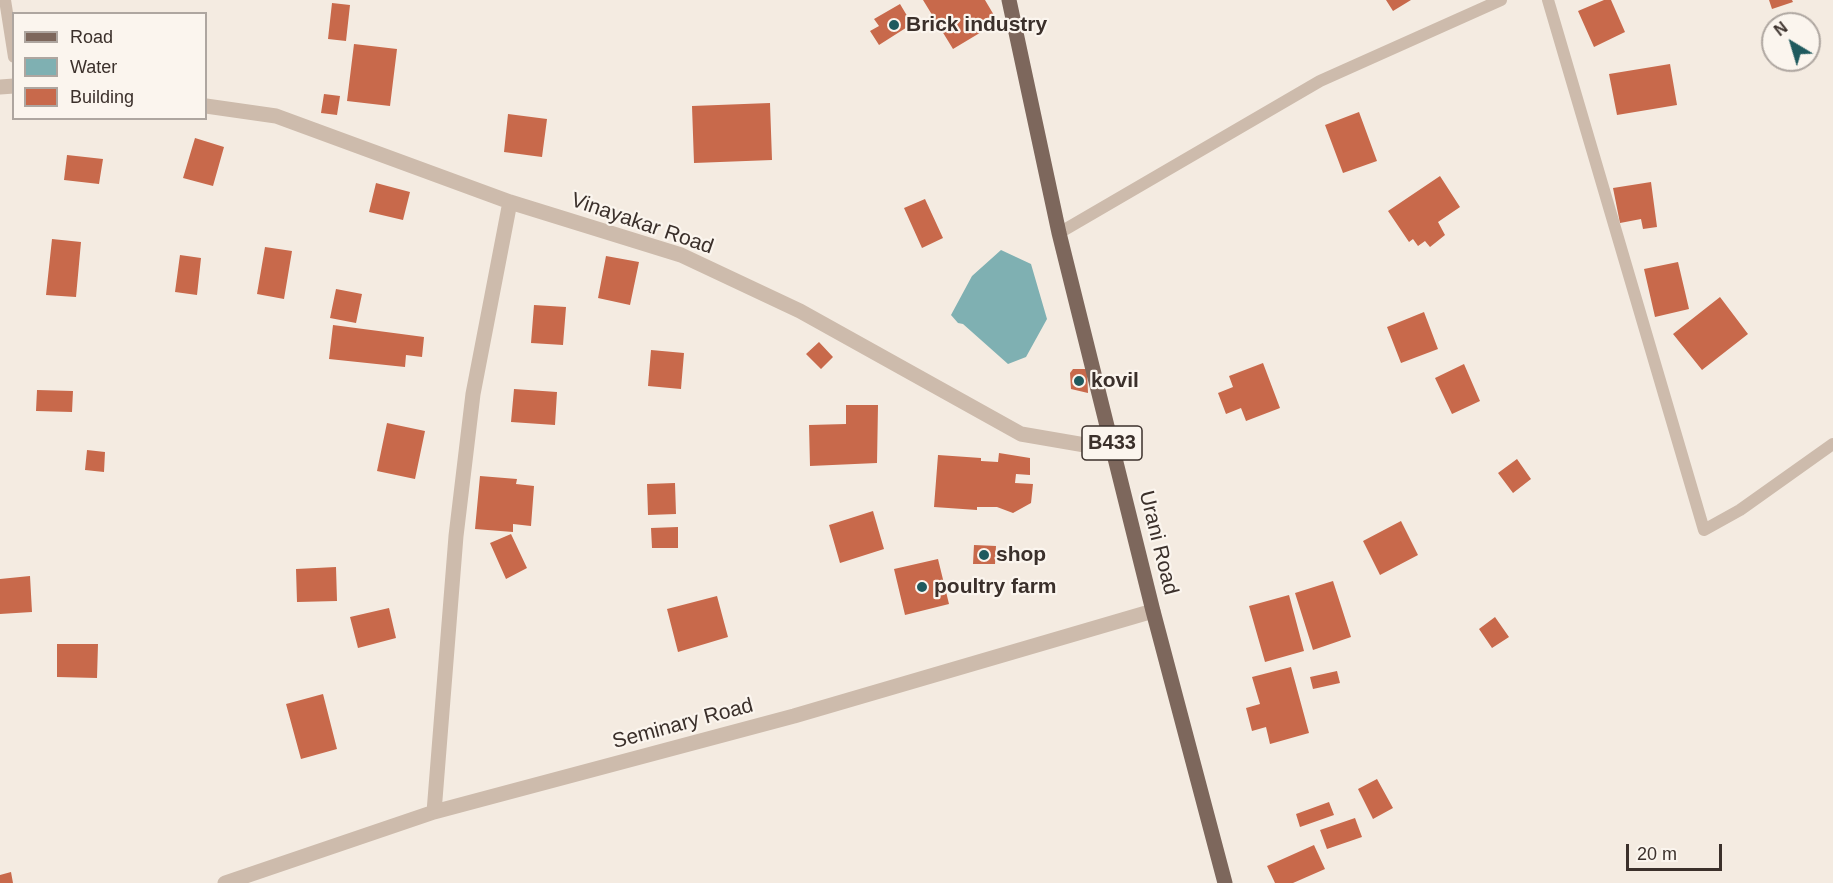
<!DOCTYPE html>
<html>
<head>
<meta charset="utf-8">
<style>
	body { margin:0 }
	#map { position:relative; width:1833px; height:883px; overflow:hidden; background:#f4ebe1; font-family:Helvetica,sans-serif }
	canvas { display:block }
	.legend { position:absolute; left:12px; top:12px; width:195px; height:108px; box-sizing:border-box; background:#fbf5ee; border:2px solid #aea6a0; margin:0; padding:8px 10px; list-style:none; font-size:18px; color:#3b302b }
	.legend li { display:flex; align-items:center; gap:12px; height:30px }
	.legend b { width:30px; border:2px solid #aea6a0 }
	.north { position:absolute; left:1761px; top:12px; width:60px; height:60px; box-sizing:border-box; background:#fbf5ee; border:2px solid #aea6a0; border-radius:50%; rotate:322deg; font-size:16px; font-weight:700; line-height:24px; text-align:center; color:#3b302b }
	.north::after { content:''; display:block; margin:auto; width:21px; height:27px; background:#1f5a5e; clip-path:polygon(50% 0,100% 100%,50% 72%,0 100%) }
	.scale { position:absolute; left:1626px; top:844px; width:96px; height:27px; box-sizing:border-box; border:3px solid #3b302b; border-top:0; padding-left:8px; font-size:18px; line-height:21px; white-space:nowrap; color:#3b302b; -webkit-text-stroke:4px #fbf5ee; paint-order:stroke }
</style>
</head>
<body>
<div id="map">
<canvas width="1833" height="883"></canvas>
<ul class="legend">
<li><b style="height:8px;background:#7d675c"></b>Road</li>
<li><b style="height:16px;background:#7fb0b2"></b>Water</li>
<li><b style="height:16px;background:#c8694b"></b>Building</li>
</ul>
<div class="north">N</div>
<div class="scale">20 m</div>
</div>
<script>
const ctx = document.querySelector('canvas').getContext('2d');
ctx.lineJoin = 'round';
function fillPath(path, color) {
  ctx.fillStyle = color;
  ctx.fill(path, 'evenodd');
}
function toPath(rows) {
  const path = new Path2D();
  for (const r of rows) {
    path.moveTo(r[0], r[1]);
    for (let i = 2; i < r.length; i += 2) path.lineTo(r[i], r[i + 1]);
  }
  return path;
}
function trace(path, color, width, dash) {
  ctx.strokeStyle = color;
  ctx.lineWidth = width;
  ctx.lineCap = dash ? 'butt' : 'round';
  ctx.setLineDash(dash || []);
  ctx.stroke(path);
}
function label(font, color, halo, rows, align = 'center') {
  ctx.font = font + ' Helvetica,sans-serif';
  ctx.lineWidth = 4.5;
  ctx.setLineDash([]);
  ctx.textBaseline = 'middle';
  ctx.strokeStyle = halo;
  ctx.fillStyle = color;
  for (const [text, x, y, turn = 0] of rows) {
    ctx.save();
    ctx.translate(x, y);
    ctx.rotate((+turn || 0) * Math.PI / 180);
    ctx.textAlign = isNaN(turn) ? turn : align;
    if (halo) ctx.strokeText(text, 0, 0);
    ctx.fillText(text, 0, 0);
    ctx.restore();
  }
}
const water = toPath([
	[1001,250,1031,264,1047,319,1026,357,1008,364,963,324,958,323,951,315,972,276]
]);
const building = toPath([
	[923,0,985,0,998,22,953,49],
	[1386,0,1411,0,1393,11],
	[1604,0,1611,0,1625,32,1594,47,1578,11],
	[1769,0,1792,0,1793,2,1772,9],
	[332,3,350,5,346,41,328,39],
	[900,4,912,24,879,45,870,31,879,26,874,19],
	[354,44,397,49,390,106,347,101],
	[1670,64,1677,105,1617,115,1609,74],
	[324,94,340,96,337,115,321,113],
	[770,103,772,160,694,163,692,106],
	[1359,112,1377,161,1343,173,1325,125],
	[508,114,547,119,542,157,504,152],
	[195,138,224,147,213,186,183,178],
	[67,155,103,159,99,184,64,180],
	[1440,176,1460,207,1438,222,1445,235,1430,247,1425,241,1418,246,1413,239,1409,242,1388,211],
	[1651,182,1657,227,1643,229,1641,219,1620,223,1613,188],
	[376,183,410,192,403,220,369,212],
	[925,199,943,238,922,248,904,208],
	[52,239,81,242,76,297,46,295],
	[265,247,292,251,284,299,257,294],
	[180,255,201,258,197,295,175,292],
	[606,256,639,262,630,305,598,298],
	[1678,262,1689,309,1655,317,1644,269],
	[336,289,362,294,356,323,330,318],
	[1720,297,1748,334,1702,370,1673,334],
	[534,305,566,307,563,345,531,343],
	[1424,312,1438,349,1401,363,1387,327],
	[333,325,424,337,422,357,406,355,405,367,329,359],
	[819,342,833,357,821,369,806,354],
	[651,350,684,353,681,389,648,386],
	[1263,363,1280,408,1246,421,1241,408,1226,414,1218,393,1233,387,1229,376],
	[1464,364,1480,401,1452,414,1435,378],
	[1073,369,1087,369,1088,393,1071,389,1070,373],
	[514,389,557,392,555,425,511,422],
	[37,390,73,391,72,412,36,411],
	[846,405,878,405,877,463,810,466,809,425,846,424],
	[387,423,425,431,415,479,377,471],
	[87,450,105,452,104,472,85,470],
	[999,453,1030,458,1030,475,1016,474,1015,483,1033,484,1031,503,1013,513,997,507,977,507,977,510,934,507,938,455,981,458,981,461,998,462],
	[1517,459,1531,479,1513,493,1498,473],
	[480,476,517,479,516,484,534,486,531,526,513,524,513,532,475,529],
	[675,483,676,514,648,515,647,484],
	[873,511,884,549,840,563,829,525],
	[1401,521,1418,555,1380,575,1363,541],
	[678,527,678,548,652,548,651,528],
	[511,534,527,568,506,579,490,543],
	[974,545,996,546,995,564,973,564],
	[938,559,949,604,905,615,894,569],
	[336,567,337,601,297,602,296,569],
	[30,576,32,612,0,614,0,579],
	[1333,581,1351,637,1313,650,1295,593],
	[1289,595,1304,651,1265,662,1249,606],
	[717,596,728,637,678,652,667,609],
	[389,608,396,638,358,648,350,617],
	[1495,617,1509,637,1492,648,1479,629],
	[57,644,98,644,97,678,57,677],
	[1291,667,1309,733,1270,744,1266,727,1252,731,1246,708,1260,704,1252,677],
	[1337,671,1340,683,1313,689,1310,677],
	[323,694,337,749,301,759,286,704],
	[1377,779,1393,808,1373,819,1358,789],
	[1329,802,1334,815,1300,827,1296,814],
	[1355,818,1362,837,1327,849,1320,830],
	[1314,845,1325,869,1293,883,1275,883,1267,866],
	[11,872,13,883,0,883,0,875]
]);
const lane = toPath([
	[5,0,14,57],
	[1548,0,1704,530,1740,510,1833,444],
	[1059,233,1320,81,1501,0]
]);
const street = toPath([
	[0,87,14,86],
	[206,106,276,116,510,202,681,255,800,311,1021,434,1114,450],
	[434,812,456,536,473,394,510,202],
	[225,883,434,812,794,716,1153,611]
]);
const primary = toPath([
	[1009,0,1059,233,1153,611,1225,883]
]);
const markers = [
	[894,25,6,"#1f5a5e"],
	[1079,381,6,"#1f5a5e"],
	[984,555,6,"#1f5a5e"],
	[922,587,6,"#1f5a5e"]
];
const shields = [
	[1112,443,60]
];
const shieldNames = [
	["B433",1112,443]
];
const poiNames = [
	["Brick industry",906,25],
	["kovil",1091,381],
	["shop",996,555],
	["poultry farm",934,587]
];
const streetNames = [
	["Vinayakar Road",642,224,19],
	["Urani Road",1158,543,76],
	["Seminary Road",683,724,-15]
];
fillPath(water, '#7fb0b2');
fillPath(building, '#c8694b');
trace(lane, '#cdbbac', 12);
trace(street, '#cdbbac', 15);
trace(primary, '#7d675c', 15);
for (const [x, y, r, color] of markers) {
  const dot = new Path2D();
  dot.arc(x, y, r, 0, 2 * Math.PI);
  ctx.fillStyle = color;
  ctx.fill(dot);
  trace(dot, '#fbf5ee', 2);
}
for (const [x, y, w] of shields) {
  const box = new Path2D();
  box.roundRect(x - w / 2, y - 17, w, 34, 4.5);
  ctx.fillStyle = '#fbf5ee';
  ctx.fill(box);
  trace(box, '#3b302b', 1.5);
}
label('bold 20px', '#3b302b', null, shieldNames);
label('bold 21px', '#3b302b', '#fbf5ee', poiNames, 'left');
label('21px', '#3b302b', '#fbf5ee', streetNames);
</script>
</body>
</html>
